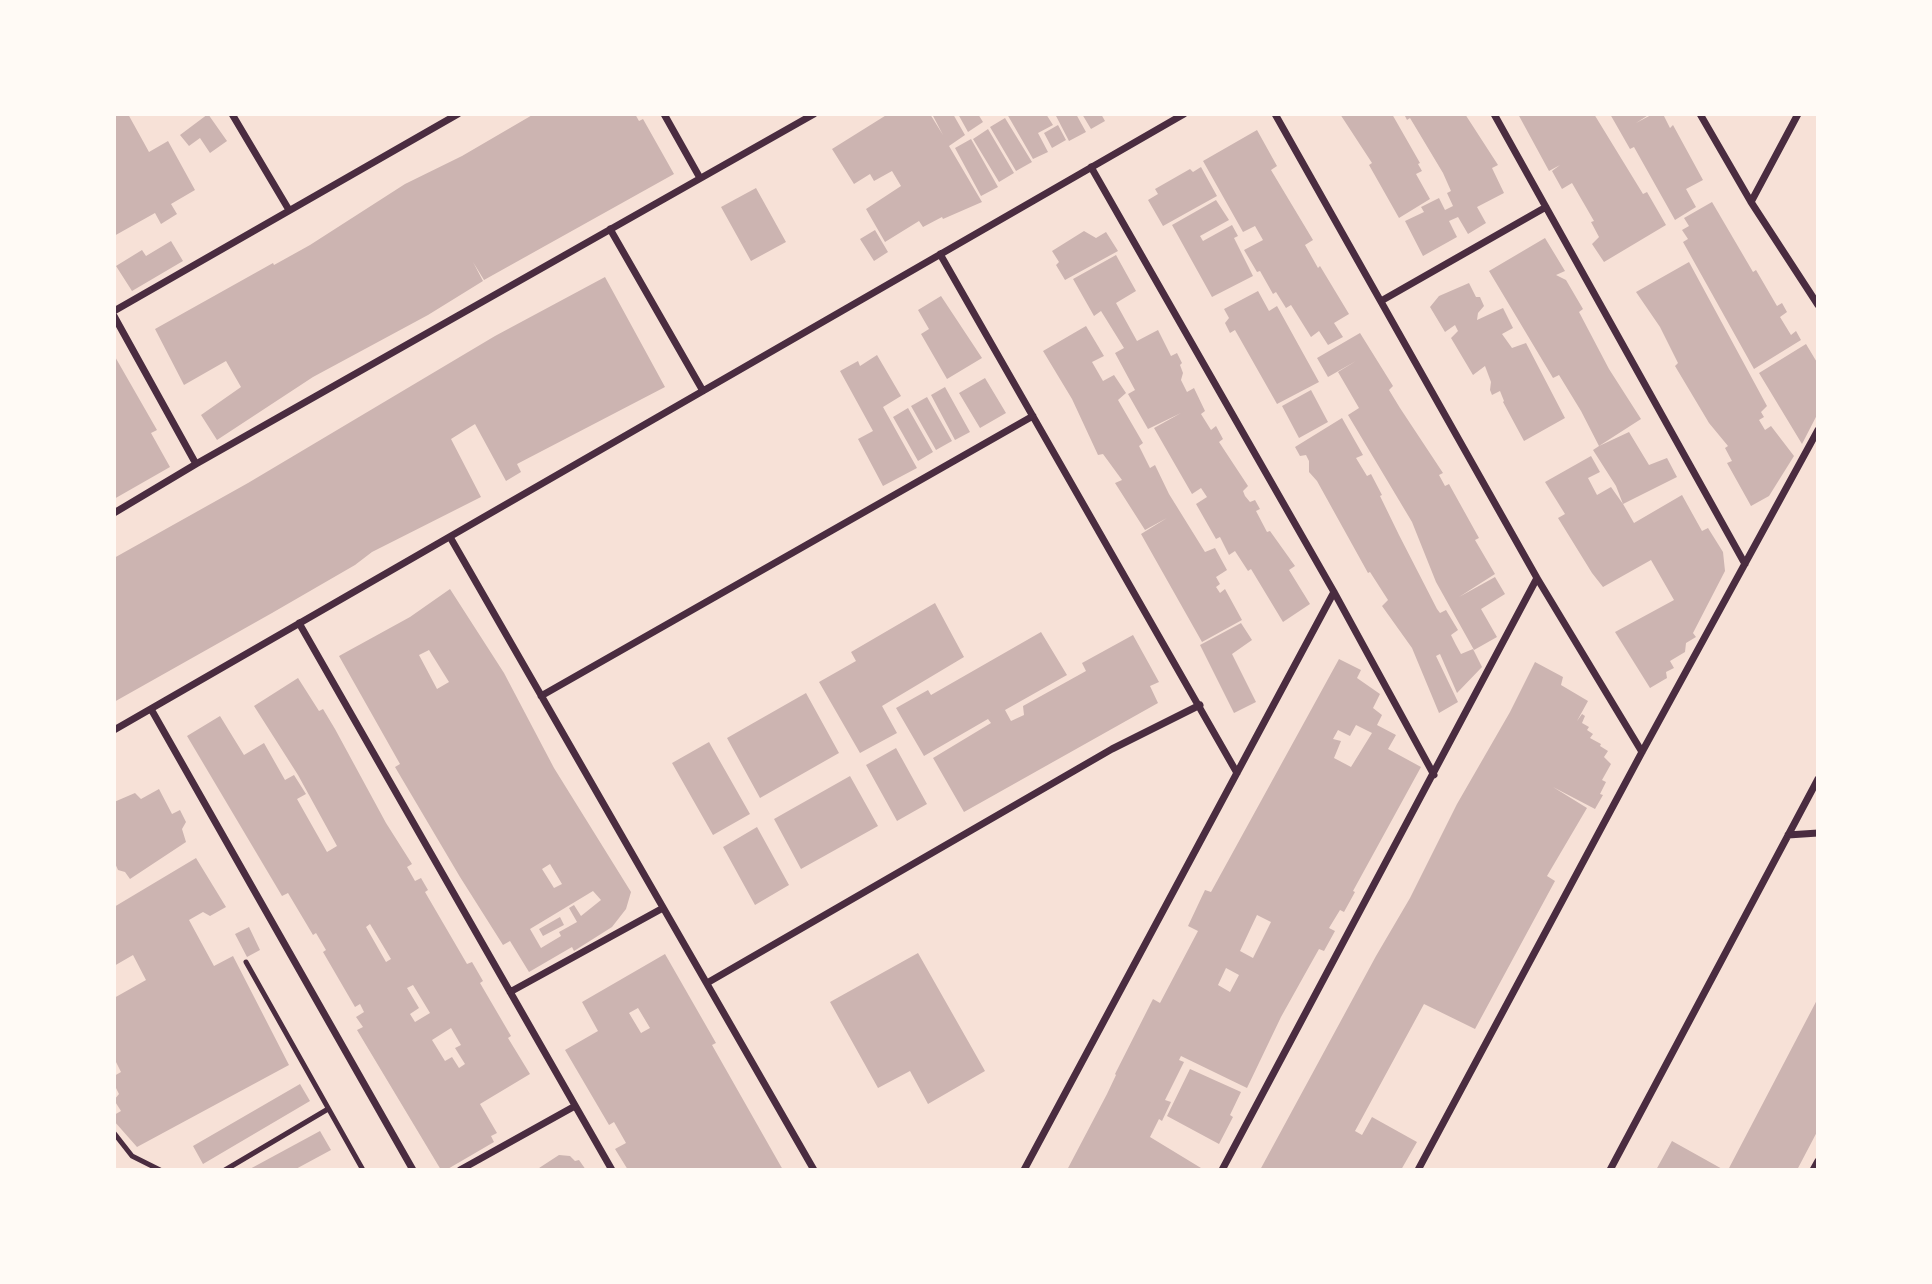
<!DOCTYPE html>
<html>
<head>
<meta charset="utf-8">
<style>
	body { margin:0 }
	#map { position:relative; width:1932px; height:1284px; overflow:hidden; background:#f7e1d7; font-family:Quicksand,sans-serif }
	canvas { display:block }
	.frame { position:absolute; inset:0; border:116px solid #fffaf5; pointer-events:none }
</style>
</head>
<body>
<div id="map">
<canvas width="1932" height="1284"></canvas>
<div class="frame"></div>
</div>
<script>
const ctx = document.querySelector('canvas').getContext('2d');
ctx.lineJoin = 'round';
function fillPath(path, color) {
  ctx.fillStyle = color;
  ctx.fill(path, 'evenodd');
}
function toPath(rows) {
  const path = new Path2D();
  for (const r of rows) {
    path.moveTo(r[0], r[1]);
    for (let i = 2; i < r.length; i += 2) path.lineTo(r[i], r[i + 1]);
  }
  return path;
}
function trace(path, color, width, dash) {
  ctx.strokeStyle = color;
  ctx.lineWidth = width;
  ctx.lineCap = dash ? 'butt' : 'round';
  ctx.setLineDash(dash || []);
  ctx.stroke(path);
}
const building = toPath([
	[114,114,128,114,149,152,168,141,195,190,171,204,177,214,161,224,155,213,114,236],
	[208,114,227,141,210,153,200,138,189,146,180,135],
	[534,114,635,114,639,121,643,119,674,174,484,280,473,262,483,281,428,315,313,377,217,440,201,415,241,387,226,361,184,385,155,329,273,263,274,265,310,245,405,184,462,156],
	[888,114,930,114,943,135,932,114,953,114,965,135,949,146,982,202,943,219,942,217,923,227,919,221,885,242,866,209,901,186,892,171,874,181,870,174,854,184,832,149],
	[958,114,978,114,983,122,968,132],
	[1007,114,1046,114,1053,125,1038,133,1048,152,1033,159],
	[1055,114,1076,114,1086,132,1069,141],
	[1082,114,1101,114,1105,121,1091,129],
	[1340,114,1392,114,1420,163,1418,164,1422,171,1416,174,1430,199,1399,218,1369,165,1372,163],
	[1404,114,1465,114,1498,165,1492,168,1504,193,1477,207,1486,223,1468,234,1458,217,1449,221,1457,237,1423,256,1405,221,1424,212,1421,207,1439,198,1445,210,1453,206,1447,193,1451,191,1443,173,1410,118,1407,120],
	[1518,114,1594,114,1643,194,1647,192,1666,225,1604,262,1592,244,1599,237,1591,222,1594,221,1572,183,1562,189,1552,171,1560,165,1549,171],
	[1610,114,1650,114,1636,123,1653,114,1663,114,1670,128,1673,125,1703,180,1686,189,1696,207,1675,220,1634,147,1630,149],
	[1005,118,1032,162,1016,171,990,127],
	[1058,125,1066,140,1052,148,1044,133],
	[988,129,1014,173,999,182,973,139],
	[1257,130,1277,166,1271,170,1313,240,1305,245,1318,268,1320,266,1349,314,1334,323,1343,337,1328,345,1319,331,1311,337,1291,305,1286,308,1276,292,1273,294,1260,271,1257,272,1244,250,1263,240,1255,226,1243,232,1203,161],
	[971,139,998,187,981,196,955,148],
	[1201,167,1217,196,1163,226,1148,200,1158,194,1155,189,1190,169,1193,172],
	[756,188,786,242,751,261,721,207],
	[1216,200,1229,220,1200,236,1203,241,1232,225,1238,236,1234,238,1253,276,1212,297,1172,225],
	[1712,202,1753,272,1756,270,1777,306,1782,303,1787,312,1780,317,1791,335,1796,331,1801,340,1754,369,1683,242,1688,239,1682,230,1689,226,1684,218],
	[875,230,888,252,874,261,860,239],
	[1084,231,1096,238,1106,232,1118,251,1065,280,1056,265,1059,262,1052,251],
	[1545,238,1565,271,1556,275,1566,280,1583,309,1579,312,1609,369,1641,419,1599,446,1629,432,1649,465,1667,458,1677,477,1623,504,1634,523,1682,495,1702,531,1708,528,1723,552,1725,571,1693,633,1696,637,1686,643,1685,652,1670,661,1674,668,1666,672,1667,678,1650,688,1615,632,1674,600,1651,560,1603,587,1592,573,1558,518,1565,514,1545,482,1591,456,1600,472,1588,478,1597,495,1611,487,1623,504,1616,486,1593,450,1599,446,1581,411,1559,375,1553,378,1489,271],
	[171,241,183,261,132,291,116,266,142,250,146,256],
	[1116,255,1136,291,1116,303,1137,341,1158,330,1171,356,1177,353,1182,363,1180,365,1183,373,1181,380,1187,392,1194,388,1205,411,1201,414,1211,430,1216,426,1223,439,1219,442,1248,486,1243,491,1245,496,1250,502,1255,500,1260,509,1256,511,1267,532,1270,531,1295,566,1289,570,1310,604,1283,622,1251,569,1248,571,1235,551,1229,555,1220,537,1216,539,1196,504,1207,497,1201,488,1192,494,1154,428,1181,413,1148,429,1128,394,1135,390,1115,353,1124,348,1101,311,1094,316,1073,279],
	[1689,262,1767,406,1761,412,1764,417,1759,420,1765,430,1771,426,1794,456,1769,496,1751,506,1727,463,1732,461,1725,448,1728,446,1709,423,1675,366,1678,363,1660,327,1636,292],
	[605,277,665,387,517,464,521,472,506,481,475,424,451,439,481,497,372,552,355,565,272,613,114,702,114,558,248,483,495,336],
	[1469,283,1476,297,1480,297,1484,306,1478,313,1477,320,1503,308,1513,328,1502,334,1512,348,1526,343,1565,418,1524,441,1503,402,1504,401,1500,391,1492,395,1490,390,1491,382,1485,366,1473,375,1451,338,1458,331,1455,325,1445,332,1430,307,1439,296],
	[1258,291,1269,311,1277,306,1319,382,1277,404,1235,330,1230,333,1225,323,1229,318,1224,309],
	[941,296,982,358,947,379,921,334,929,329,918,310],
	[1086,326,1104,356,1092,362,1103,381,1114,375,1126,393,1118,400,1143,443,1139,446,1150,468,1155,465,1169,494,1205,552,1215,548,1227,570,1216,577,1220,584,1216,587,1220,593,1225,589,1242,620,1202,642,1141,534,1167,518,1145,530,1115,483,1122,480,1103,454,1098,455,1072,399,1043,351],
	[1360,333,1393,386,1389,390,1400,408,1443,473,1439,475,1445,486,1449,484,1479,538,1475,540,1495,574,1459,597,1495,577,1505,594,1481,609,1497,637,1474,650,1436,582,1412,522,1348,415,1359,408,1338,372,1356,361,1328,377,1317,358],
	[1806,344,1818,364,1818,413,1802,444,1759,373],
	[114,355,157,430,151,433,170,467,114,499],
	[877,355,901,396,883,407,917,468,883,486,858,439,873,431,840,371,858,361,860,366],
	[985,378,1006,413,980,428,959,393],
	[945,387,970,432,955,440,931,395],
	[1311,390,1328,422,1299,438,1282,406],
	[927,397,952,441,936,450,911,406],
	[908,408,933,452,918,461,893,417],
	[1342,418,1363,455,1356,458,1367,476,1371,474,1382,495,1380,496,1399,535,1437,609,1440,613,1446,610,1458,630,1451,635,1456,645,1461,654,1473,649,1482,667,1457,693,1440,654,1436,656,1458,702,1439,713,1412,648,1382,606,1388,600,1370,572,1368,573,1317,481,1309,472,1309,461,1306,455,1300,456,1295,447],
	[450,589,504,673,554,768,631,892,626,909,612,927,574,951,572,947,529,972,510,941,503,945,460,877,395,767,400,764,339,656,410,617],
	[429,650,449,682,437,689,419,655],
	[550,864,562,884,554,888,542,869],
	[593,891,601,900,581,916,574,905,569,908,577,922,559,932,561,936,541,948,530,929],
	[935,603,964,657,882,706,897,733,860,753,819,682,856,661,851,652],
	[1241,623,1252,640,1232,654,1256,702,1234,713,1200,645],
	[1041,632,1067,675,1005,710,1011,721,1024,715,1023,706,1086,671,1082,663,1133,635,1159,682,1150,686,1158,703,964,812,933,758,991,723,988,719,924,756,896,708,928,690,931,695],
	[1339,659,1361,670,1357,678,1380,694,1373,708,1382,715,1377,725,1396,735,1388,749,1421,767,1353,891,1355,892,1344,912,1340,910,1329,928,1335,931,1324,951,1319,949,1310,965,1281,1017,1247,1088,1181,1056,1179,1060,1184,1062,1165,1100,1171,1102,1162,1121,1159,1119,1150,1137,1201,1168,1200,1170,1067,1170,1107,1094,1116,1075,1115,1074,1153,999,1160,1003,1198,931,1188,926,1205,890,1211,892],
	[1356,725,1372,733,1351,767,1334,758,1341,741,1333,739,1338,730,1350,736],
	[1257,915,1271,922,1253,958,1240,951],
	[1226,968,1239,975,1230,992,1218,985],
	[1535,662,1563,677,1561,685,1588,701,1577,721,1582,714,1585,716,1582,723,1589,727,1587,730,1593,734,1590,738,1601,744,1600,746,1608,751,1604,757,1611,764,1602,780,1606,782,1600,794,1603,795,1595,809,1553,787,1587,808,1547,876,1555,881,1475,1029,1424,1004,1355,1131,1362,1135,1372,1117,1417,1142,1401,1170,1260,1170,1376,956,1410,898,1457,804,1510,712],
	[298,678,319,711,323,709,335,729,386,823,412,864,407,867,415,881,421,878,428,890,425,892,467,964,472,962,483,981,480,983,511,1036,508,1038,530,1074,480,1104,497,1133,491,1136,494,1142,446,1170,441,1170,357,1030,363,1027,356,1017,364,1012,360,1004,355,1007,323,952,326,950,316,933,313,935,288,893,282,896,187,736,220,716,244,755,264,743,285,780,294,775,306,794,297,799,327,852,337,846,298,775,254,706],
	[370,924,391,959,386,962,366,927],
	[413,985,430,1013,415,1022,410,1014,419,1008,407,988],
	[451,1028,461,1045,455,1048,465,1064,459,1068,452,1057,445,1061,432,1040],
	[806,693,839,753,760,798,727,738],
	[709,742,750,814,713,835,672,763],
	[896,748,927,804,897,821,866,765],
	[850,776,878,826,801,869,774,819],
	[159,789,172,814,180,810,186,822,182,829,186,842,130,879,125,872,118,870,114,861,114,802,135,793,141,799],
	[757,827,789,885,755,905,723,847],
	[196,858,226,907,210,916,203,912,189,920,214,966,233,956,289,1065,137,1147,114,1121,114,1115,121,1111,114,1100,119,1094,114,1084,114,1076,121,1072,114,1058,114,998,146,980,133,955,114,966,114,907],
	[560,917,564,925,543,936,539,929],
	[249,927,260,950,247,957,235,934],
	[918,953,985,1071,928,1104,910,1071,878,1088,830,1002],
	[665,954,716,1043,712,1045,783,1170,628,1170,615,1149,626,1143,614,1122,609,1125,565,1050,598,1031,582,1002],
	[638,1008,650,1028,641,1033,629,1013],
	[1818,998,1818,1130,1797,1170,1728,1170],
	[1190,1069,1241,1092,1230,1115,1233,1117,1219,1144,1167,1116],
	[300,1084,310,1101,203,1164,193,1146],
	[320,1131,331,1150,294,1170,248,1170],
	[1672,1141,1724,1170,1656,1170],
	[559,1155,570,1156,575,1161,579,1160,586,1170,536,1170]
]);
const service = toPath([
	[246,962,363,1170],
	[114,1133,132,1156,160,1170],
	[225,1170,328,1109]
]);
const minor = toPath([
	[232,114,289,210],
	[664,114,700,178],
	[1275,114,1537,578,1642,752],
	[1494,114,1745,564],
	[1700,114,1751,202,1818,305],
	[1091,167,1334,592,1434,775],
	[1751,202,1798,114],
	[610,229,703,391],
	[940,254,1237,773],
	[1381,301,1546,207],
	[114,311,458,114],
	[114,316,196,464],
	[114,513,196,464,814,114],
	[450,537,814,1170],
	[299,623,612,1170],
	[541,696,1033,416],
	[151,709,413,1170],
	[114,730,1184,114],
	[1788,835,1818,833],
	[707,983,1112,749,1200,705],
	[510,992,663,908],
	[460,1170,575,1106],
	[1024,1170,1334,592],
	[1222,1170,1537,578],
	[1418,1170,1642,752,1818,430],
	[1610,1170,1818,779],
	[1813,1170,1818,1161]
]);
fillPath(building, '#ccb4b1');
trace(service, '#4a2c40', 5);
trace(minor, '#4a2c40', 7);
</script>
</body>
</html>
